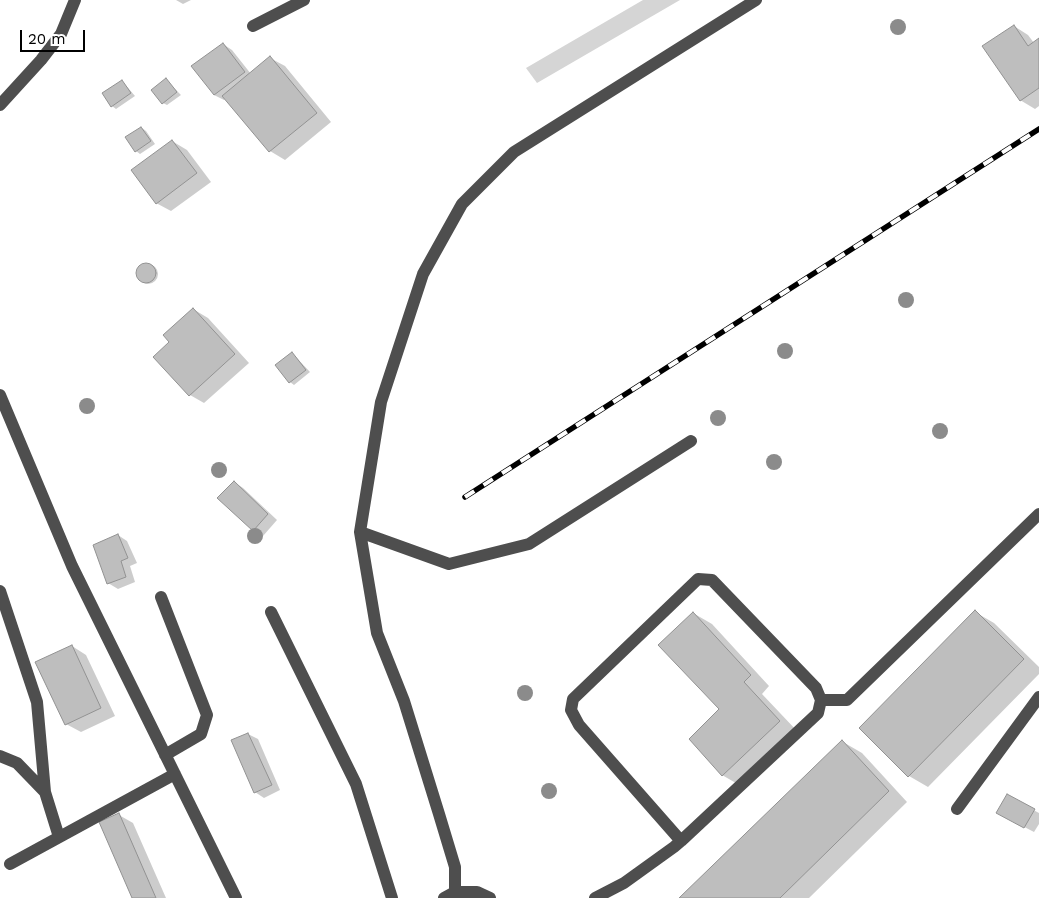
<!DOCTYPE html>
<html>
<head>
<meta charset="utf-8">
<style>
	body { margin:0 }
	#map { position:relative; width:1039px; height:898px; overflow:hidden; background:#fff; font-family:"Work Sans",sans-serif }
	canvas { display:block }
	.scale { position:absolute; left:20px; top:30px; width:65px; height:22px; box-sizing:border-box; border:2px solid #000; border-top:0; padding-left:6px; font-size:15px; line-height:18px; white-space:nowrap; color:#000; -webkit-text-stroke:4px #fff; paint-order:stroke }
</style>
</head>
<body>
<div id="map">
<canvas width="1039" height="898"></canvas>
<div class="scale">20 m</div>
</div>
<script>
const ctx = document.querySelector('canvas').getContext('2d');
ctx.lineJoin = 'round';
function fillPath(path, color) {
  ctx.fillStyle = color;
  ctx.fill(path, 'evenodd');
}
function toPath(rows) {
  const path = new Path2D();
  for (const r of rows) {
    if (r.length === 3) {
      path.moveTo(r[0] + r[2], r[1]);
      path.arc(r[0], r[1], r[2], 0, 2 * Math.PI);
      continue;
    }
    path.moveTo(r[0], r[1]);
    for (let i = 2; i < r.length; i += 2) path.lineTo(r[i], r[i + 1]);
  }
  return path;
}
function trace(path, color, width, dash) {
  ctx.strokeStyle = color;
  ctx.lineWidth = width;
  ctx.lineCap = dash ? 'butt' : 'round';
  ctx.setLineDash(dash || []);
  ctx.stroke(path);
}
const green = toPath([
	[643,0,680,0,537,83,526,68]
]);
const shadow = toPath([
	[176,0,191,0,183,4],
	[1014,26,1028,35,1034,43,1039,40,1039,106,1035,109,1020,100],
	[223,44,232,50,251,74,270,58,285,66,331,122,285,160,270,151,226,98,224,100,214,95],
	[166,80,181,95,167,105,163,103],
	[122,81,135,96,116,109,112,106],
	[142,128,146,131,155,144,140,154,136,151],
	[172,141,187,150,211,182,171,211,156,203],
	[148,274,10],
	[193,309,208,318,249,363,204,403,190,395,171,342],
	[292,353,310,372,294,385,290,382],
	[234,482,243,488,277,520,263,536,253,530],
	[118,535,127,541,137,563,130,566,135,582,118,589,108,583],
	[975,612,994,623,1039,667,1039,674,928,787,909,776],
	[693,613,712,624,769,686,762,694,798,732,741,786,722,775,721,709],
	[72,646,86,655,115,716,81,732,66,724],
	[248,734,258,739,280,790,264,798,255,792],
	[843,742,862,753,907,802,809,898,681,898],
	[1007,796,1039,813,1039,824,1034,832,1007,818],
	[119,815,133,823,166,898,134,898]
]);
const building = toPath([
	[1014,25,1028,46,1039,38,1039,88,1020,101,982,46,1014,25],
	[223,43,245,72,214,95,191,66,223,43],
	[270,56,317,113,269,152,222,96,270,56],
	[166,78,177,92,162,104,151,90,166,78],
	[122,80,131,93,111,107,102,93,122,80],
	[141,127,151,141,135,152,125,137,141,127],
	[172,140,197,173,156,204,131,170,172,140],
	[146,273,10],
	[193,308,235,354,189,396,153,357,169,342,163,335,193,308],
	[292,352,306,370,289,383,275,365,292,352],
	[234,481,268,514,253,531,217,498,234,481],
	[118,534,128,558,121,561,126,577,107,584,93,545,118,534],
	[975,610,1024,659,908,777,859,728,975,610],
	[693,612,751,675,744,682,780,721,722,776,689,739,719,709,658,645,693,612],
	[72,645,101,708,65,725,35,662,72,645],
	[248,733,272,785,254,793,231,740,248,733],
	[842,740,889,791,780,898,679,898,842,740],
	[1007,794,1035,809,1024,828,996,813,1007,794],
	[119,813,156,898,132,898,99,822,119,813]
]);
const minor = toPath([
	[253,26,304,0],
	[0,105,41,60,61,34,75,0],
	[0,395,72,566,236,898],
	[360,532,449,564,529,544,691,441],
	[0,591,37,702,45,792],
	[161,597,207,715,201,734,165,755],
	[271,612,356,784,392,898],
	[821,700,847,700,1039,514],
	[0,756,17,763,45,792,59,837],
	[957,809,1039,697],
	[10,864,175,774],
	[455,892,455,867,439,814,404,701,377,633,360,532,381,402,423,274,462,204,514,152,756,0],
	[444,898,455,892,477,892,490,898],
	[595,898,624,883,674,847,681,841,818,713,821,700,816,688,712,580,698,579,573,699,571,710,579,725,681,841]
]);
const rail = toPath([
	[465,497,1039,129]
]);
const trees = [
	[898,27],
	[906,300],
	[785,351],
	[87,406],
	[718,418],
	[940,431],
	[774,462],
	[219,470],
	[255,536],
	[525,693],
	[549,791]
];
fillPath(green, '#d5d5d5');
fillPath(shadow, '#0003');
fillPath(building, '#bebebe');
trace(building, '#929292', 1);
trace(minor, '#4e4e4e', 12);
trace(rail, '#000', 5.5);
trace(rail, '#fff', 4, [11]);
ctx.fillStyle = '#8b8b8b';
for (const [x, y] of trees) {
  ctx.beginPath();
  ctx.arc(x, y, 8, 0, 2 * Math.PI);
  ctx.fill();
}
</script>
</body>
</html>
